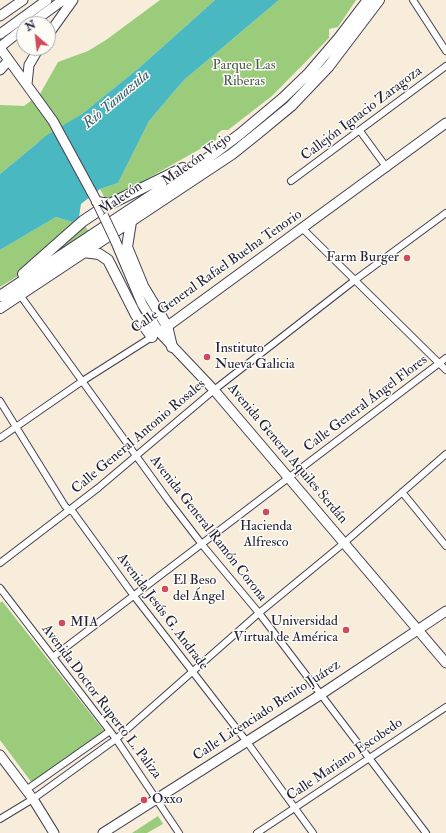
<!DOCTYPE html>
<html>
<head>
<meta charset="utf-8">
<style>
	body { margin:0 }
	#map { position:relative; width:446px; height:833px; overflow:hidden; background:#f7edda; font-family:"IM FELL Double Pica",serif }
	canvas { display:block }
	.north { position:absolute; left:16px; top:16px; width:40px; height:40px; box-sizing:border-box; background:#fdfcf7; border:1px solid #a5a5ac; border-radius:50%; rotate:332deg; font-size:11px; font-weight:700; line-height:16px; text-align:center; color:#22223b }
	.north::after { content:''; display:block; margin:auto; width:14px; height:18px; background:#d1495b; clip-path:polygon(50% 0,100% 100%,50% 72%,0 100%) }
</style>
</head>
<body>
<div id="map">
<canvas width="446" height="833"></canvas>
<div class="north">N</div>
</div>
<script>
const ctx = document.querySelector('canvas').getContext('2d');
ctx.lineJoin = 'round';
function fillPath(path, color) {
  ctx.fillStyle = color;
  ctx.fill(path, 'evenodd');
}
function toPath(rows) {
  const path = new Path2D();
  for (const r of rows) {
    path.moveTo(r[0], r[1]);
    for (let i = 2; i < r.length; i += 2) path.lineTo(r[i], r[i + 1]);
  }
  return path;
}
function trace(path, color, width, dash) {
  ctx.strokeStyle = color;
  ctx.lineWidth = width;
  ctx.lineCap = dash ? 'butt' : 'round';
  ctx.setLineDash(dash || []);
  ctx.stroke(path);
}
function label(font, color, halo, rows, align = 'center') {
  ctx.font = font + ' "IM FELL Double Pica",serif';
  ctx.lineWidth = 3;
  ctx.setLineDash([]);
  ctx.textBaseline = 'middle';
  ctx.strokeStyle = halo;
  ctx.fillStyle = color;
  for (const [text, x, y, turn = 0] of rows) {
    ctx.save();
    ctx.translate(x, y);
    ctx.rotate((+turn || 0) * Math.PI / 180);
    ctx.textAlign = isNaN(turn) ? turn : align;
    if (halo) ctx.strokeText(text, 0, 0);
    ctx.fillText(text, 0, 0);
    ctx.restore();
  }
}
const green = toPath([
	[160,0,215,0,140,67,82,114,36,144,0,174,0,105,24,106,40,94,58,62,88,51,106,40],
	[279,0,356,0,338,27,329,29,329,38,272,96,228,130,222,130,217,134,216,140,145,180,108,204,100,189,118,183,149,121,184,80],
	[56,217,72,222,79,217,89,232,0,287,0,250],
	[2,601,104,731,32,783,0,740,0,603],
	[158,816,163,824,147,833,132,833]
]);
const water = toPath([
	[215,0,279,0,184,80,149,121,118,183,100,189,81,204,79,217,72,222,56,217,0,250,0,174,47,135,82,114,140,67]
]);
const street = toPath([
	[413,0,446,51],
	[360,131,387,168],
	[291,181,446,66],
	[303,229,446,370],
	[20,295,168,500,204,547,259,613,426,833],
	[0,401,65,506,69,510,73,512,131,592,247,742,313,833],
	[0,438,81,382,155,335],
	[402,492,446,546],
	[0,563,98,488,214,390,355,280,446,213],
	[0,588,116,739,179,833],
	[53,657,446,358],
	[26,790,110,731],
	[0,819,33,799,116,739,259,613,344,543,446,454],
	[257,833,446,707]
]);
const secondary = toPath([
	[0,16,23,0],
	[30,24,63,0],
	[0,34,47,0],
	[48,35,73,0],
	[0,47,24,28],
	[0,48,53,121,97,202],
	[0,70,9,60],
	[27,84,29,65,39,48],
	[115,240,142,304,159,332,214,390,446,663],
	[161,331,446,123],
	[0,755,33,799,54,833],
	[103,833,320,695,446,611]
]);
const primary = toPath([
	[97,202,110,204,183,168],
	[131,222,127,247,143,286,167,326,172,347],
	[83,252,99,254,108,260,136,315,152,337],
	[23,274,83,221,101,209],
	[0,296,208,158,240,134,283,98,309,73,339,38,368,0],
	[0,308,232,154,257,134,291,106,329,66,379,0]
]);
const secondaryBridge = toPath([
	[97,202,115,240]
]);
const markers = [
	[407,258,4,"#d1495b"],
	[207,357,4,"#d1495b"],
	[266,512,4,"#d1495b"],
	[165,589,4,"#d1495b"],
	[62,623,4,"#d1495b"],
	[346,630,4,"#d1495b"],
	[144,800,4,"#d1495b"]
];
const parkNames = [
	["Parque Las",244,66],
	["Riberas",244,82]
];
const streetNames = [
	["Callejón Ignacio Zaragoza",362,114,-37],
	["Malecón Viejo",197,160,-35],
	["Malecón",121,199,-34],
	["Calle General Rafael Buelna Tenorio",217,272,-35],
	["Calle General Ángel Flores",366,404,-37],
	["Calle General Antonio Rosales",139,437,-40],
	["Avenida General Aquiles Serdán",287,454,50],
	["Avenida General Ramón Corona",208,529,52],
	["Avenida Jesús G. Andrade",162,612,53],
	["Avenida Doctor Ruperto L. Paliza",101,702,53],
	["Calle Licenciado Benito Juárez",267,711,-33],
	["Calle Mariano Escobedo",345,760,-34]
];
const poiNames = [
	["Farm Burger",399,258,"right"],
	["Instituto",215,349],
	["Nueva Galicia",215,365],
	["Hacienda",266,527,"center"],
	["Alfresco",266,543,"center"],
	["El Beso",173,581],
	["del Ángel",173,597],
	["Universidad",338,622,"right"],
	["Virtual de América",338,638,"right"],
	["MIA",70,623],
	["Oxxo",152,800]
];
const waterNames = [
	["Río Tamazula",117,100,-40]
];
fillPath(green, '#9acc7c');
fillPath(water, '#49b8c1');
trace(street, '#424053', 8);
trace(secondary, '#424053', 11);
trace(primary, '#424053', 12);
trace(street, '#fff', 6);
trace(secondary, '#fff', 9);
trace(primary, '#fff', 10);
trace(secondaryBridge, '#424053', 11, []);
trace(secondaryBridge, '#fff', 9);
for (const [x, y, r, color] of markers) {
  const dot = new Path2D();
  dot.arc(x, y, r, 0, 2 * Math.PI);
  ctx.fillStyle = color;
  ctx.fill(dot);
  trace(dot, '#fdfcf7', 1.5);
}
label('14px', '#4c5e52', '#fdfcf7', parkNames);
label('14px', '#22223b', '#fdfcf7', streetNames);
label('14px', '#22223b', '#fdfcf7', poiNames, 'left');
label('italic 15px', '#325e71', '#fdfcf7', waterNames);
</script>
</body>
</html>
